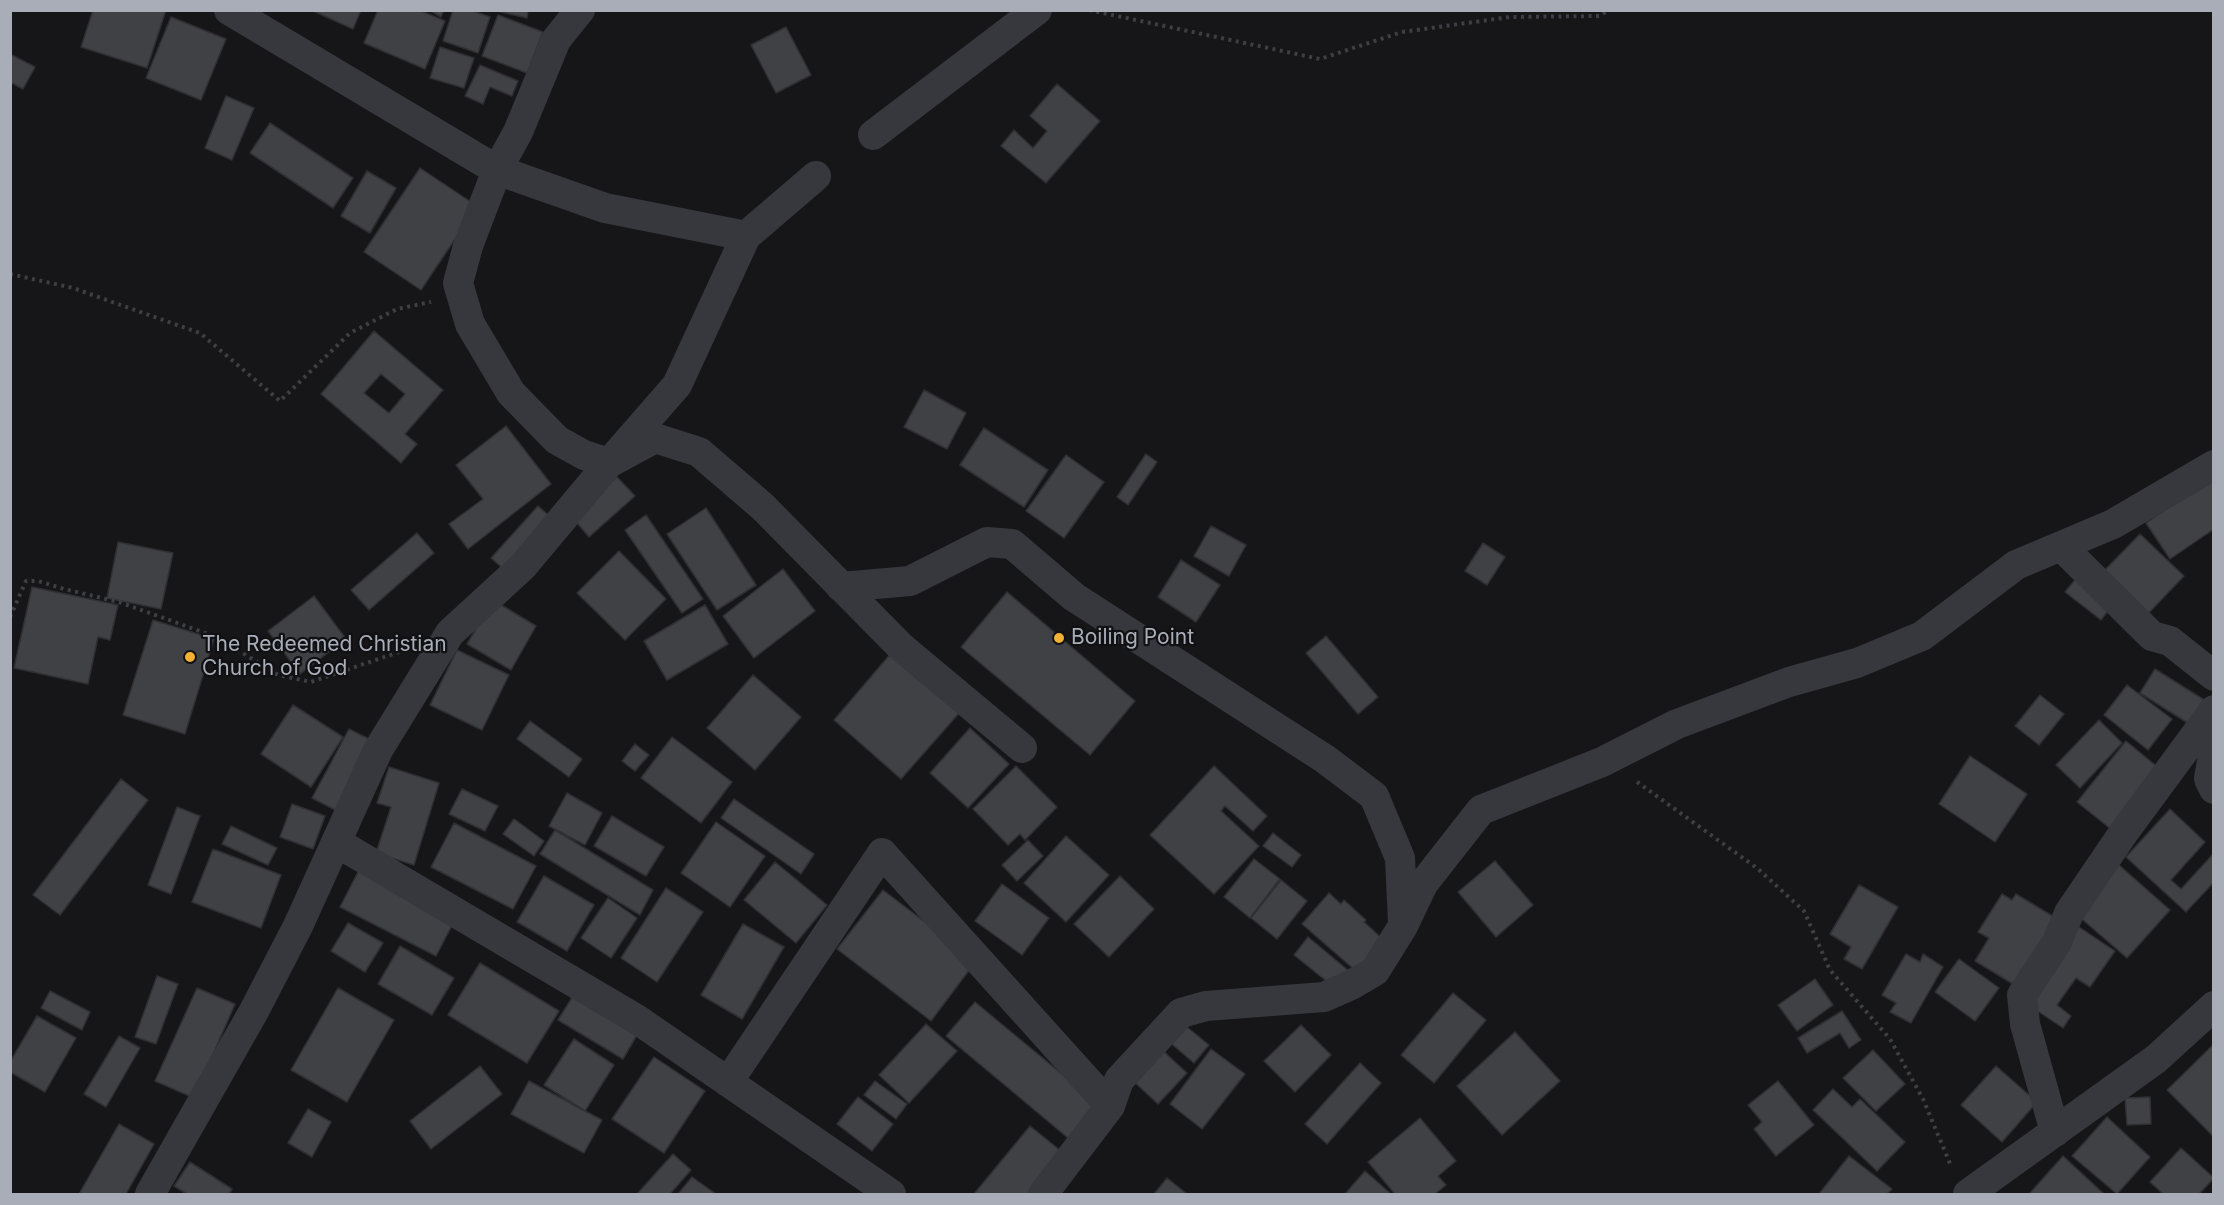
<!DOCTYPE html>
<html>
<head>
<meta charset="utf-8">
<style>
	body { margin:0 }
	#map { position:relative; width:2224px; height:1205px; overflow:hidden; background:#161618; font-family:Inter,sans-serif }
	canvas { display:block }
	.frame { position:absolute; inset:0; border:12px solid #a8adb8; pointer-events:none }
</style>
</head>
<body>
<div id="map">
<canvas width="2224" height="1205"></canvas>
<div class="frame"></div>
</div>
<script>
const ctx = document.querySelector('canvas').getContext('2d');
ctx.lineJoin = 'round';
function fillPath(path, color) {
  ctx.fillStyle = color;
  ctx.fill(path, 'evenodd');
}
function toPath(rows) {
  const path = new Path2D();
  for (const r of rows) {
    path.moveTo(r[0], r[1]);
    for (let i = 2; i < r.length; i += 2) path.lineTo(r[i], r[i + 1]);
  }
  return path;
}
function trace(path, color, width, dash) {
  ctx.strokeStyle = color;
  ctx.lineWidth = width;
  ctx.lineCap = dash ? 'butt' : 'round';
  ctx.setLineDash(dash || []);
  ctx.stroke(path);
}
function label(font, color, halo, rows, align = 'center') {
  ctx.font = font + ' Inter,sans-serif';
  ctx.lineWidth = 4.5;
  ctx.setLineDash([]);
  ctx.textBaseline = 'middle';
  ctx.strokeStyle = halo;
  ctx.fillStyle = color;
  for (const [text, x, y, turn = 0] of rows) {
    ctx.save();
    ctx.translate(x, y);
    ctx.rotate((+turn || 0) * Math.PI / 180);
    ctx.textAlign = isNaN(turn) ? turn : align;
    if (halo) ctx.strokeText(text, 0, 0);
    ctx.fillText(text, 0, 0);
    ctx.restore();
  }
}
const building = toPath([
	[93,10,166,10,147,68,81,47,93,10],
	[311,10,361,10,353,29,311,10],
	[378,10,419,10,445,21,425,69,364,43,378,10],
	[429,10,444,10,441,17,429,10],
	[453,10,470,10,490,17,478,53,443,41,453,10],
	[493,10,528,10,527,18,493,10],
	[498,15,543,32,527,73,482,56,498,15],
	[171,17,226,39,201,100,146,78,171,17],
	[786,27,811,75,776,93,751,45,786,27],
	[440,47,474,58,464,88,430,78,440,47],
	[10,54,35,67,23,89,10,82,10,54],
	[480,65,518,81,512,96,490,87,483,104,465,96,480,65],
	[1057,84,1100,121,1046,183,1001,146,1014,130,1033,148,1047,131,1030,116,1057,84],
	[226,96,254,108,232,160,205,148,226,96],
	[270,123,353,178,333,208,250,153,270,123],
	[420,168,477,206,421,290,364,252,420,168],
	[367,171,396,188,370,233,341,216,367,171],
	[374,331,443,390,405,434,417,444,401,463,321,394,374,331],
	[381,374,405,394,389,413,364,393,381,374],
	[924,390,966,413,947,449,904,427,924,390],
	[506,426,551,484,468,549,449,524,483,499,456,465,506,426],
	[984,428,1048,470,1024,507,960,465,984,428],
	[1146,454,1157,462,1128,505,1117,497,1146,454],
	[1066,455,1104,482,1064,538,1026,511,1066,455],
	[617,477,635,496,589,537,572,517,617,477],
	[2211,479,2214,482,2214,529,2170,559,2146,523,2211,479],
	[538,506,554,520,507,572,491,558,538,506],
	[706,508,756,585,717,610,667,534,706,508],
	[646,515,703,599,682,613,625,530,646,515],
	[1211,526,1246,545,1229,576,1194,556,1211,526],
	[417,533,434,553,369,610,351,590,417,533],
	[2140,534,2184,576,2144,618,2099,576,2140,534],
	[118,542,173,553,161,609,107,598,118,542],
	[1483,543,1505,557,1487,585,1465,571,1483,543],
	[619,551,666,599,625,640,577,593,619,551],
	[1181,560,1220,585,1196,622,1158,597,1181,560],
	[783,569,815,611,754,658,723,616,783,569],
	[2079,575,2114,603,2101,620,2065,592,2079,575],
	[32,587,118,605,110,640,98,637,88,684,14,668,32,587],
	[1007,592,1135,701,1090,755,961,647,1007,592],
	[314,596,346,639,300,674,268,631,314,596],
	[493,600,536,626,511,670,467,644,493,600],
	[705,605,728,644,667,680,644,641,705,605],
	[153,620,214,639,185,734,123,715,153,620],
	[1326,636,1378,697,1358,714,1306,653,1326,636],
	[457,650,509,675,482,730,430,705,457,650],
	[893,651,961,711,901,779,834,720,893,651],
	[2155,669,2206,701,2191,725,2140,693,2155,669],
	[753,675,801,717,755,770,707,728,753,675],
	[2127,685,2172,719,2148,750,2104,715,2127,685],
	[2040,695,2064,714,2039,745,2015,726,2040,695],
	[293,705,343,737,311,787,261,754,293,705],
	[2099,720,2122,743,2080,788,2056,765,2099,720],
	[530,721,582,759,569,777,517,739,530,721],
	[970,728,1009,764,968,808,930,773,970,728],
	[349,729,375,742,337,811,312,798,349,729],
	[672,737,732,782,701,823,641,778,672,737],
	[2126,741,2166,774,2117,834,2077,802,2126,741],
	[635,744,649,755,635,771,622,761,635,744],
	[1970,756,2027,794,1995,842,1939,804,1970,756],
	[1016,766,1057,807,1025,840,1020,834,1008,845,973,809,1016,766],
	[1214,766,1267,816,1253,831,1225,806,1221,811,1259,846,1214,894,1150,835,1214,766],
	[389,767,439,783,414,865,376,853,391,807,377,803,389,767],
	[121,779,148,800,60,915,33,895,121,779],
	[462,789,498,806,485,831,449,814,462,789],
	[567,793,602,813,585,845,549,826,567,793],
	[734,799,814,854,801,874,721,818,734,799],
	[292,804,325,816,313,849,280,837,292,804],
	[177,807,200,816,171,894,148,885,177,807],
	[2170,809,2205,842,2171,880,2181,889,2214,853,2214,882,2186,912,2126,857,2170,809],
	[612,816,664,847,646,876,594,846,612,816],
	[514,819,544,841,534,856,503,834,514,819],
	[716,822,765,856,730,907,681,873,716,822],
	[454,823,536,866,513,909,431,867,454,823],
	[231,826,277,848,268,865,222,844,231,826],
	[555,830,653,890,640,915,540,854,555,830],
	[1273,833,1301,855,1292,867,1263,846,1273,833],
	[1066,836,1109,875,1066,922,1024,883,1066,836],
	[1028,840,1043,856,1017,881,1002,865,1028,840],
	[213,849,281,875,261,928,192,902,213,849],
	[1254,859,1280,879,1250,918,1224,897,1254,859],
	[1495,861,1533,905,1496,937,1458,892,1495,861],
	[775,862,827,905,796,943,744,900,775,862],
	[2119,865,2170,910,2127,958,2076,914,2119,865],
	[360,868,456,918,436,956,340,907,360,868],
	[544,876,594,905,567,951,517,922,544,876],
	[1120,876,1154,909,1109,957,1074,924,1120,876],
	[1281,880,1307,901,1277,939,1251,918,1281,880],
	[1002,884,1049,918,1022,955,975,921,1002,884],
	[1859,885,1898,907,1862,969,1844,959,1851,947,1830,934,1859,885],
	[666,888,703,912,657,982,621,958,666,888],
	[883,890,976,961,931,1021,837,949,883,890],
	[1329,893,1341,904,1344,900,1366,920,1364,922,1387,943,1356,971,1302,924,1329,893],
	[2002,894,2012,900,2016,894,2059,920,2018,987,1975,961,1989,938,1978,932,2002,894],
	[608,898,637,918,611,958,581,938,608,898],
	[348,923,383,943,365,972,331,951,348,923],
	[743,924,784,947,742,1019,701,995,743,924],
	[2079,927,2115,951,2090,987,2076,978,2057,1005,2071,1016,2063,1028,2027,1004,2079,927],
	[1308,937,1349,971,1335,988,1294,955,1308,937],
	[400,946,454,978,432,1015,378,984,400,946],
	[1906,954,1920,962,1923,954,1943,967,1911,1023,1890,1012,1896,1003,1882,995,1906,954],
	[1959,959,1999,988,1975,1021,1935,992,1959,959],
	[480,963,559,1011,527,1063,448,1015,480,963],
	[157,976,178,984,156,1044,135,1037,157,976],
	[1815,979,1833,1005,1797,1031,1778,1005,1815,979],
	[197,988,235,1004,194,1098,155,1081,197,988],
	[338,988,394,1020,347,1102,291,1070,338,988],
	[50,991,90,1012,82,1030,41,1008,50,991],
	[1453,993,1486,1020,1434,1083,1401,1055,1453,993],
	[573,996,637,1035,623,1059,558,1020,573,996],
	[975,1002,1103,1108,1074,1143,946,1036,975,1002],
	[1842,1011,1861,1040,1849,1048,1840,1033,1807,1053,1798,1038,1842,1011],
	[37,1016,76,1038,45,1092,10,1072,10,1062,37,1016],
	[1182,1023,1209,1045,1194,1063,1167,1040,1182,1023],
	[926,1024,957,1051,909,1103,879,1075,926,1024],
	[1301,1025,1331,1055,1295,1092,1264,1061,1301,1025],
	[1515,1032,1560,1081,1502,1135,1457,1086,1515,1032],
	[119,1036,140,1048,106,1107,84,1094,119,1036],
	[574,1039,614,1065,585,1111,544,1085,574,1039],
	[2214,1044,2214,1137,2167,1090,2214,1044],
	[1160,1048,1187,1073,1158,1104,1131,1079,1160,1048],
	[1211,1049,1245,1074,1202,1129,1170,1104,1211,1049],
	[1873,1050,1905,1084,1876,1111,1843,1078,1873,1050],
	[654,1057,705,1091,664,1153,612,1119,654,1057],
	[1360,1063,1381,1083,1327,1144,1305,1124,1360,1063],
	[480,1066,502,1094,431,1149,410,1121,480,1066],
	[1996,1066,2037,1102,2002,1142,1961,1105,1996,1066],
	[529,1081,602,1120,584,1153,511,1114,529,1081],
	[875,1081,907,1104,896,1119,864,1095,875,1081],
	[1778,1081,1814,1125,1776,1156,1754,1129,1762,1122,1748,1105,1778,1081],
	[1833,1089,1852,1107,1860,1099,1905,1142,1877,1171,1813,1110,1833,1089],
	[858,1097,893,1124,872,1151,837,1124,858,1097],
	[2150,1097,2151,1124,2127,1125,2125,1098,2150,1097],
	[308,1109,331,1122,312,1157,288,1143,308,1109],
	[2107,1117,2150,1157,2117,1194,2072,1156,2107,1117],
	[1420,1118,1456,1161,1438,1176,1446,1185,1435,1194,1395,1194,1368,1162,1420,1118],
	[119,1124,154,1144,126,1194,79,1194,119,1124],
	[1030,1126,1067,1156,1036,1194,974,1194,1030,1126],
	[2181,1148,2214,1178,2199,1194,2163,1194,2150,1182,2181,1148],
	[673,1154,691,1170,670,1194,637,1194,673,1154],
	[1849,1156,1892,1189,1887,1194,1819,1194,1849,1156],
	[2063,1156,2104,1194,2031,1194,2030,1193,2063,1156],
	[190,1162,232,1189,229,1194,187,1194,174,1186,190,1162],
	[1365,1171,1391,1194,1345,1194,1365,1171],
	[692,1177,716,1194,678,1194,692,1177],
	[1167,1178,1187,1194,1154,1194,1167,1178]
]);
const path = toPath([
	[1089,10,1320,59,1402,32,1510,17,1599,16,1609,10],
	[10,274,73,288,200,333,280,401,350,333,397,309,431,302],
	[10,617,26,581,38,581,64,589,119,602,208,634,233,647,278,675,311,682,399,652],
	[1637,782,1757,868,1804,911,1830,970,1890,1039,1923,1099,1951,1166]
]);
const minor = toPath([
	[229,10,497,170,605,208,746,236,816,176],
	[580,10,556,40,518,132,497,170,468,246,458,283,470,324,511,393,557,440,584,455,609,463,677,385,746,236],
	[873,135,1037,10],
	[2061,546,2152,636,2170,641,2214,676],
	[841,587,910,581,987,542,1012,544,1074,597,1325,759,1374,796,1400,858,1403,923],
	[2214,749,2209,779,2214,789],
	[336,842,638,1020,891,1194],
	[728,1082,882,853,1110,1106],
	[2055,1132,2025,1024,2022,995,2057,942,2069,913,2124,832,2214,710],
	[150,1194,254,1011,298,926,378,750,450,633,523,566,609,463,655,438,699,452,763,507,901,647,1022,748],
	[1043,1194,1110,1106,1119,1080,1181,1013,1206,1006,1324,997,1351,985,1375,971,1403,926,1423,884,1481,810,1602,762,1677,724,1789,682,1857,663,1922,636,2016,565,2113,524,2214,465],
	[1968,1194,2156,1059,2214,1006]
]);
const markers = [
	[1059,638,6,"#f2b134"],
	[190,657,6,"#f2b134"]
];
const poiNames = [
	["Boiling Point",1071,638],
	["The Redeemed Christian",202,645],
	["Church of God",202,669]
];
fillPath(building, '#404145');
trace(building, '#303034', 1.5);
trace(path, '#3d3f44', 4, [3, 4.5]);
trace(minor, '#37383d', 30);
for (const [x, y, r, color] of markers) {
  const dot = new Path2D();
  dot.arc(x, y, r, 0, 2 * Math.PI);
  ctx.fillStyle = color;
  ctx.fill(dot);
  trace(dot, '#111113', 2);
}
label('21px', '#a8adb8', '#111113', poiNames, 'left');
</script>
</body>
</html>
